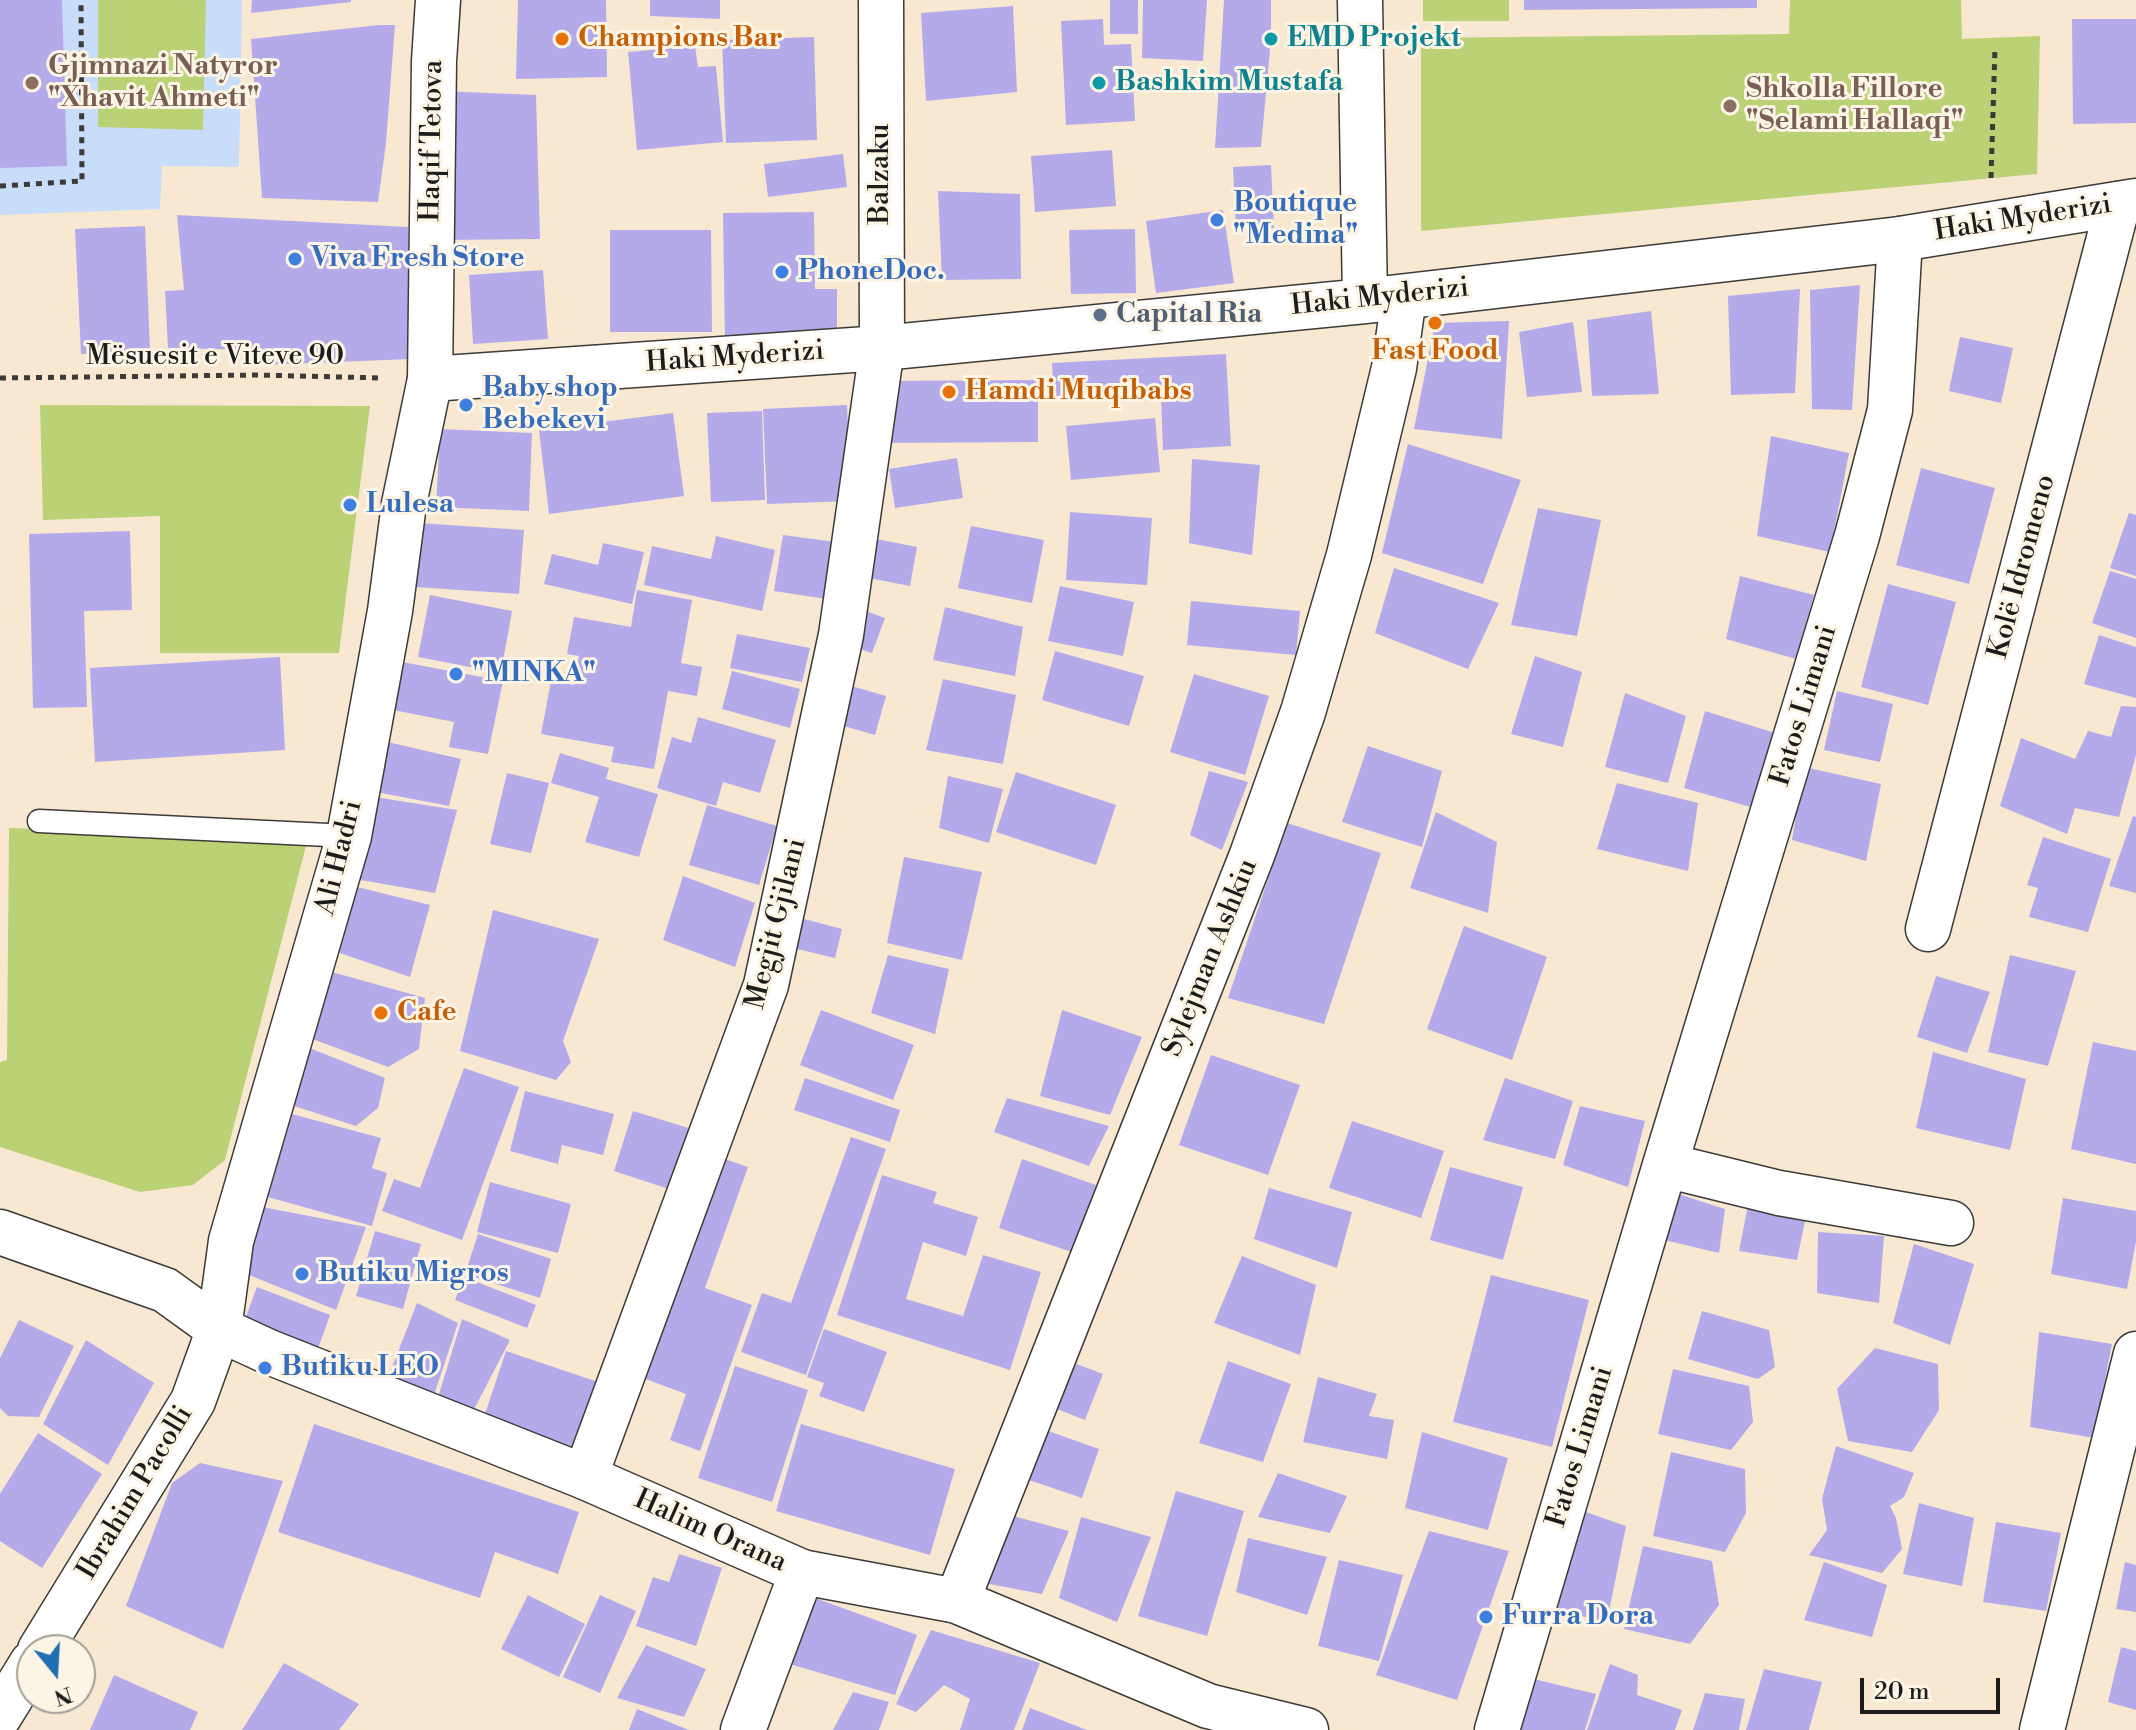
<!DOCTYPE html>
<html>
<head>
<meta charset="utf-8">
<style>
	body { margin:0 }
	#map { position:relative; width:2136px; height:1730px; overflow:hidden; background:#f8e8d2; font-family:"Libre Bodoni",serif }
	canvas { display:block }
	.north { position:absolute; left:16px; top:1634px; width:80px; height:80px; box-sizing:border-box; background:#fcf5e5; border:2px solid #a29e95; border-radius:50%; rotate:162deg; font-size:22px; font-weight:700; line-height:32px; text-align:center; color:#1c1c1c }
	.north::after { content:''; display:block; margin:auto; width:28px; height:36px; background:#1f6fb2; clip-path:polygon(50% 0,100% 100%,50% 72%,0 100%) }
	.scale { position:absolute; left:1860px; top:1678px; width:140px; height:36px; box-sizing:border-box; border:4px solid #1c1c1c; border-top:0; padding-left:10px; font-size:24px; line-height:28px; white-space:nowrap; color:#1c1c1c; -webkit-text-stroke:6px #fcf5e5; paint-order:stroke }
</style>
</head>
<body>
<div id="map">
<canvas width="2136" height="1730"></canvas>
<div class="north">N</div>
<div class="scale">20 m</div>
</div>
<script>
const ctx = document.querySelector('canvas').getContext('2d');
ctx.lineJoin = 'round';
function fillPath(path, color) {
  ctx.fillStyle = color;
  ctx.fill(path, 'evenodd');
}
function toPath(rows) {
  const path = new Path2D();
  for (const r of rows) {
    path.moveTo(r[0], r[1]);
    for (let i = 2; i < r.length; i += 2) path.lineTo(r[i], r[i + 1]);
  }
  return path;
}
function trace(path, color, width, dash) {
  ctx.strokeStyle = color;
  ctx.lineWidth = width;
  ctx.lineCap = dash ? 'butt' : 'round';
  ctx.setLineDash(dash || []);
  ctx.stroke(path);
}
function label(font, color, halo, rows, align = 'center') {
  ctx.font = font + ' "Libre Bodoni",serif';
  ctx.lineWidth = 6;
  ctx.setLineDash([]);
  ctx.textBaseline = 'middle';
  ctx.strokeStyle = halo;
  ctx.fillStyle = color;
  for (const [text, x, y, turn = 0] of rows) {
    ctx.save();
    ctx.translate(x, y);
    ctx.rotate((+turn || 0) * Math.PI / 180);
    ctx.textAlign = isNaN(turn) ? turn : align;
    if (halo) ctx.strokeText(text, 0, 0);
    ctx.fillText(text, 0, 0);
    ctx.restore();
  }
}
const built = toPath([
	[0,0,242,0,239,167,162,166,160,209,0,215]
]);
const green = toPath([
	[98,0,206,0,203,130,98,127],
	[1423,0,1509,0,1509,21,1423,21],
	[1790,0,1961,0,1962,39,2040,36,2037,174,1421,231,1421,38,1789,34],
	[40,405,370,406,339,653,160,653,160,516,43,520],
	[9,828,308,838,225,1160,193,1185,140,1192,0,1147,0,1062,7,1060]
]);
const building = toPath([
	[0,0,62,0,67,166,0,168],
	[252,0,351,0,351,2,251,13],
	[518,0,606,0,607,77,516,79],
	[650,0,720,0,720,19,650,16],
	[1110,0,1138,0,1138,34,1110,34],
	[1143,0,1207,0,1203,61,1142,58],
	[1224,0,1271,0,1271,39,1261,147,1215,148],
	[1524,0,1757,0,1757,8,1524,10],
	[1013,6,1017,92,926,101,921,13],
	[1103,19,1104,45,1131,44,1135,121,1066,125,1061,21],
	[2072,19,2136,19,2136,123,2073,124],
	[379,25,395,25,386,143,378,202,262,198,251,39],
	[814,37,817,140,726,143,722,40],
	[695,46,698,67,716,66,723,142,637,150,628,52],
	[441,91,536,95,540,239,442,240],
	[1112,150,1116,206,1035,212,1031,156],
	[843,154,847,187,768,197,764,164],
	[1271,165,1274,228,1236,230,1233,167],
	[938,191,1020,194,1021,279,942,280],
	[1223,210,1234,283,1156,293,1146,221],
	[814,212,815,289,837,289,837,342,725,343,723,213],
	[177,215,408,227,412,359,258,365,255,350,168,348,165,291,184,290],
	[145,226,150,351,81,354,75,229],
	[1135,229,1136,293,1071,294,1069,230],
	[610,230,711,230,712,332,610,332],
	[543,270,548,339,473,344,469,275],
	[1860,285,1852,410,1812,409,1810,290],
	[1800,289,1795,393,1731,395,1728,296],
	[1651,311,1659,394,1592,396,1587,320],
	[1509,321,1502,439,1414,429,1435,323],
	[1573,322,1582,392,1527,397,1519,332],
	[1960,337,2013,348,2001,403,1949,391],
	[1226,354,1231,446,1163,450,1161,396,1054,401,1052,363],
	[1038,380,1038,442,880,443,879,381],
	[847,405,851,501,767,504,763,409],
	[762,411,765,500,711,502,707,413],
	[673,413,684,496,549,514,539,430],
	[1155,418,1160,472,1071,480,1066,426],
	[440,429,532,433,529,511,436,507],
	[1771,436,1849,453,1830,552,1757,536],
	[1408,444,1521,480,1483,584,1382,553],
	[957,458,963,498,895,508,889,469],
	[1192,459,1260,465,1252,555,1189,543],
	[1921,468,1995,488,1969,584,1896,565],
	[1538,508,1601,520,1577,636,1511,625],
	[1070,512,1152,518,1147,585,1066,580],
	[2129,513,2136,515,2136,576,2110,568],
	[419,523,524,530,519,594,415,587],
	[971,526,1044,540,1032,603,958,588],
	[130,531,132,610,84,611,87,707,33,708,29,534],
	[783,535,835,542,826,599,774,591],
	[716,536,775,550,762,611,644,585,652,546,711,559],
	[871,538,917,547,910,586,864,577],
	[603,543,644,552,632,604,544,584,552,554,598,565],
	[1394,568,1499,603,1468,669,1375,633],
	[2110,571,2136,579,2136,638,2092,623],
	[1740,576,1814,595,1796,659,1726,639],
	[1888,584,1956,602,1928,705,1861,687],
	[1060,586,1134,602,1123,656,1048,641],
	[637,590,692,600,681,663,702,667,697,696,668,691,654,769,611,762,614,747,541,734,551,681,574,685,579,656,567,654,574,617,631,627],
	[430,595,512,611,501,673,418,657],
	[1191,601,1300,611,1296,655,1187,645],
	[945,607,1023,627,1015,676,933,660],
	[858,608,885,618,872,653,845,644],
	[737,634,810,648,802,682,730,668],
	[2099,635,2136,647,2136,698,2084,684],
	[1055,651,1144,676,1129,726,1042,700],
	[1535,656,1582,672,1563,747,1511,734],
	[280,657,285,750,95,762,90,668],
	[397,661,503,681,488,754,449,747,454,722,388,709],
	[732,671,800,689,790,728,722,709],
	[1194,674,1269,696,1245,775,1170,752],
	[943,679,1016,695,1003,764,926,750],
	[841,683,886,696,875,735,830,722],
	[1837,691,1893,704,1880,762,1824,750],
	[1625,693,1686,716,1668,783,1605,767],
	[2121,706,2136,707,2136,755,2119,817,2075,808,2067,834,2000,806,2021,738,2075,759,2088,731,2111,737],
	[1705,711,1775,733,1754,808,1684,788],
	[698,717,776,740,760,793,723,782,716,806,657,788,672,737,691,743],
	[379,740,461,759,449,806,366,790],
	[1368,746,1442,771,1422,847,1342,822],
	[560,753,609,768,606,779,658,794,639,857,585,842,599,797,551,783],
	[1804,767,1881,784,1866,861,1792,840],
	[1209,771,1248,782,1222,850,1190,835],
	[1016,772,1116,805,1096,865,996,832],
	[507,773,549,783,531,853,490,844],
	[948,776,1003,789,989,843,939,828],
	[1617,783,1698,803,1688,871,1597,849],
	[362,795,457,810,435,893,349,878],
	[707,805,777,826,759,885,689,865],
	[1436,812,1497,842,1488,913,1410,888],
	[2133,816,2136,817,2136,893,2109,886],
	[1287,823,1381,853,1324,1024,1228,998],
	[2043,837,2111,859,2088,932,2029,917,2038,888,2027,885],
	[904,857,982,872,962,960,887,943],
	[683,876,755,903,735,967,663,940],
	[341,883,430,905,410,977,331,950],
	[493,910,599,939,563,1041,571,1062,556,1080,460,1051],
	[797,917,842,929,835,958,789,947],
	[1464,926,1547,957,1512,1060,1427,1029],
	[888,955,949,969,935,1034,871,1013],
	[2010,955,2076,971,2048,1066,1988,1052],
	[332,972,425,998,419,1049,388,1067,307,1037],
	[1936,976,1990,992,1967,1053,1917,1037],
	[821,1010,914,1045,893,1100,800,1065],
	[1062,1010,1142,1037,1110,1115,1040,1096],
	[2093,1042,2136,1051,2136,1164,2071,1149],
	[307,1047,385,1078,378,1108,356,1126,288,1104],
	[1933,1052,2026,1079,2010,1150,1916,1128],
	[1211,1055,1300,1085,1268,1175,1179,1145],
	[464,1068,519,1087,462,1240,382,1211,394,1179,420,1188],
	[805,1078,900,1110,890,1142,794,1110],
	[1505,1078,1573,1101,1555,1159,1483,1140],
	[525,1091,614,1114,603,1155,562,1145,558,1164,510,1151],
	[1007,1098,1109,1126,1089,1166,994,1132],
	[1580,1106,1645,1121,1628,1187,1563,1165],
	[633,1111,695,1130,675,1191,614,1171],
	[292,1114,381,1138,372,1168,387,1173,372,1226,268,1197],
	[1352,1121,1444,1151,1421,1218,1329,1188],
	[851,1137,886,1149,806,1375,741,1352,762,1293,791,1303],
	[710,1154,748,1167,705,1288,752,1305,700,1451,670,1440,686,1394,632,1374],
	[1022,1159,1096,1185,1072,1252,999,1228],
	[1450,1167,1523,1187,1503,1260,1430,1240],
	[882,1175,937,1192,933,1203,978,1217,966,1256,923,1242,906,1299,963,1316,983,1255,1041,1272,1010,1370,837,1315],
	[490,1182,571,1204,558,1253,477,1232],
	[1269,1188,1352,1212,1337,1268,1254,1239],
	[1672,1192,1725,1209,1719,1253,1660,1239],
	[2063,1198,2136,1211,2136,1242,2127,1289,2051,1274],
	[247,1204,366,1227,336,1310,234,1269],
	[1748,1205,1806,1216,1797,1260,1739,1251],
	[375,1231,421,1244,403,1309,356,1296],
	[1818,1232,1884,1236,1879,1303,1817,1293],
	[478,1234,551,1259,540,1298,465,1274],
	[1914,1244,1974,1264,1950,1345,1893,1323],
	[1242,1256,1316,1285,1300,1355,1214,1323],
	[1491,1275,1589,1300,1552,1447,1453,1422],
	[464,1277,536,1305,527,1328,455,1300],
	[257,1287,330,1315,315,1357,241,1330],
	[417,1303,458,1323,433,1398,386,1383],
	[1702,1311,1769,1330,1775,1367,1758,1379,1688,1359],
	[462,1319,510,1340,471,1415,435,1407],
	[19,1320,74,1346,39,1417,8,1416,0,1408,0,1358],
	[824,1329,887,1352,864,1412,819,1396,824,1383,807,1377],
	[2039,1332,2112,1344,2094,1438,2030,1427],
	[86,1340,154,1383,108,1465,43,1424],
	[1875,1348,1938,1364,1939,1410,1912,1452,1848,1441,1837,1389],
	[506,1351,601,1383,577,1452,483,1420],
	[1066,1360,1103,1374,1085,1420,1047,1405],
	[1228,1361,1291,1384,1263,1462,1199,1443],
	[735,1366,808,1390,772,1502,698,1478],
	[1673,1369,1749,1386,1753,1422,1731,1450,1658,1434],
	[1318,1377,1377,1394,1369,1416,1394,1420,1387,1459,1303,1442],
	[314,1424,579,1512,558,1574,495,1552,480,1598,278,1532],
	[801,1424,955,1469,930,1555,776,1511],
	[1037,1427,1099,1449,1082,1498,1020,1477],
	[1422,1432,1508,1458,1488,1530,1405,1508],
	[38,1433,102,1474,42,1568,0,1541,0,1494],
	[1836,1446,1914,1473,1904,1497,1890,1506,1896,1518,1902,1549,1882,1573,1809,1555,1827,1530,1822,1499],
	[1671,1452,1745,1469,1746,1513,1725,1552,1653,1536],
	[200,1463,283,1481,223,1649,126,1606,172,1483],
	[1278,1473,1347,1496,1330,1533,1258,1517],
	[1176,1491,1244,1511,1207,1636,1138,1616],
	[1919,1503,1974,1518,1962,1586,1903,1574],
	[1577,1509,1626,1526,1607,1622,1555,1610],
	[1002,1513,1069,1531,1042,1594,984,1583],
	[1081,1517,1151,1537,1117,1622,1059,1598],
	[1996,1522,2061,1533,2046,1611,1983,1602],
	[1429,1531,1509,1551,1457,1700,1376,1675],
	[1248,1538,1327,1557,1307,1615,1236,1592],
	[1643,1546,1712,1561,1719,1605,1690,1644,1624,1629],
	[679,1554,722,1568,696,1646,636,1626,653,1577,669,1582],
	[1339,1560,1403,1575,1379,1661,1318,1646],
	[1824,1562,1887,1585,1872,1637,1804,1620],
	[2125,1562,2136,1565,2136,1612,2116,1609],
	[804,1594,917,1635,895,1695,776,1660],
	[528,1595,585,1624,559,1677,501,1649],
	[600,1595,636,1611,600,1693,563,1677],
	[931,1630,1040,1663,1014,1730,960,1730,970,1699,944,1685,916,1712,896,1704],
	[646,1645,706,1669,684,1717,617,1698],
	[2121,1647,2136,1651,2136,1710,2108,1702],
	[284,1663,359,1704,339,1730,242,1730],
	[1610,1664,1638,1675,1637,1695,1682,1710,1675,1730,1587,1730],
	[1764,1669,1822,1682,1809,1730,1746,1730],
	[114,1675,198,1712,190,1730,90,1730],
	[1517,1675,1596,1694,1585,1730,1505,1730],
	[853,1692,889,1702,879,1730,833,1730],
	[1705,1693,1745,1699,1739,1730,1693,1730],
	[1030,1708,1087,1730,1022,1730],
	[637,1709,689,1730,629,1730]
]);
const path = toPath([
	[1991,178,1995,47],
	[0,186,82,181,81,0],
	[0,378,257,375,383,378]
]);
const lane = toPath([
	[39,821,349,836]
]);
const street = toPath([
	[430,379,434,61,438,0],
	[1928,929,2118,204],
	[1665,1165,1779,1193,1951,1223],
	[585,1477,766,985,841,635,882,348,881,0],
	[957,1601,1252,855,1303,712,1349,555,1394,368,1404,297],
	[40,1650,193,1401,219,1329],
	[0,1715,32,1663],
	[743,1730,802,1572],
	[1497,1730,1665,1165,1857,536,1890,410,1900,239],
	[2042,1730,2136,1354]
]);
const secondary = toPath([
	[1360,0,1365,301],
	[0,1232,165,1290,219,1329,269,1352,585,1477,802,1572,957,1601,1208,1706,1306,1730],
	[219,1329,231,1241,349,836,390,611,404,504,430,379,882,348,1365,301,1900,239,2136,201]
]);
const markers = [
	[562,39,8,"#e8710a"],
	[1271,39,8,"#0f9aa8"],
	[32,83,8,"#8d6e63"],
	[1099,83,8,"#0f9aa8"],
	[1730,106,8,"#8d6e63"],
	[1217,220,8,"#3f7fe0"],
	[295,259,8,"#3f7fe0"],
	[782,272,8,"#3f7fe0"],
	[1100,315,8,"#5c6f8a"],
	[1435,323,8,"#e8710a"],
	[949,392,8,"#e8710a"],
	[466,405,8,"#3f7fe0"],
	[350,505,8,"#3f7fe0"],
	[456,674,8,"#3f7fe0"],
	[381,1013,8,"#e8710a"],
	[302,1274,8,"#3f7fe0"],
	[265,1368,8,"#3f7fe0"],
	[1486,1617,8,"#3f7fe0"]
];
const foodNames = [
	["Champions Bar",578,39],
	["Fast Food",1435,352,"center"],
	["Hamdi Muqibabs",965,392],
	["Cafe",397,1013]
];
const cultureNames = [
	["EMD Projekt",1287,39],
	["Bashkim Mustafa",1115,83]
];
const educationNames = [
	["Gjimnazi Natyror",48,67],
	["\"Xhavit Ahmeti\"",48,99],
	["Shkolla Fillore",1746,90],
	["\"Selami Hallaqi\"",1746,122]
];
const streetNames = [
	["Haqif Tetova",433,141,-89],
	["Balzaku",881,174,-90],
	["Haki Myderizi",2023,219,-9],
	["Haki Myderizi",1380,298,-6],
	["Mësuesit e Viteve 90",215,357],
	["Haki Myderizi",735,358,-4],
	["Kolë Idromeno",2023,567,-75],
	["Fatos Limani",1805,706,-73],
	["Ali Hadri",340,858,-76],
	["Megjit Gjilani",777,924,-76],
	["Sylejman Ashkiu",1211,958,-68],
	["Fatos Limani",1581,1447,-73],
	["Ibrahim Pacolli",136,1493,-59],
	["Halim Orana",710,1532,24]
];
const shopNames = [
	["Boutique",1233,204],
	["\"Medina\"",1233,236],
	["Viva Fresh Store",311,259],
	["PhoneDoc.",798,272],
	["Baby shop",482,389],
	["Bebekevi",482,421],
	["Lulesa",366,505],
	["\"MINKA\"",472,674],
	["Butiku Migros",318,1274],
	["Butiku LEO",281,1368],
	["Furra Dora",1502,1617]
];
const serviceNames = [
	["Capital Ria",1116,315]
];
fillPath(built, '#c7ddf9');
fillPath(green, '#bbd175');
fillPath(building, '#b5aae9');
trace(lane, '#3d3b37', 25);
trace(street, '#3d3b37', 47);
trace(secondary, '#3d3b37', 47);
trace(path, '#3d3b37', 5, [6, 6]);
trace(lane, '#fff', 22);
trace(street, '#fff', 44);
trace(secondary, '#fff', 44);
for (const [x, y, r, color] of markers) {
  const dot = new Path2D();
  dot.arc(x, y, r, 0, 2 * Math.PI);
  ctx.fillStyle = color;
  ctx.fill(dot);
  trace(dot, '#fcf5e5', 3);
}
label('bold 28px', '#c56008', '#fcf5e5', foodNames, 'left');
label('bold 28px', '#0d838f', '#fcf5e5', cultureNames, 'left');
label('bold 28px', '#785e54', '#fcf5e5', educationNames, 'left');
label('28px', '#1c1c1c', '#fcf5e5', streetNames);
label('bold 28px', '#366cbe', '#fcf5e5', shopNames, 'left');
label('bold 28px', '#4e5e75', '#fcf5e5', serviceNames, 'left');
</script>
</body>
</html>
